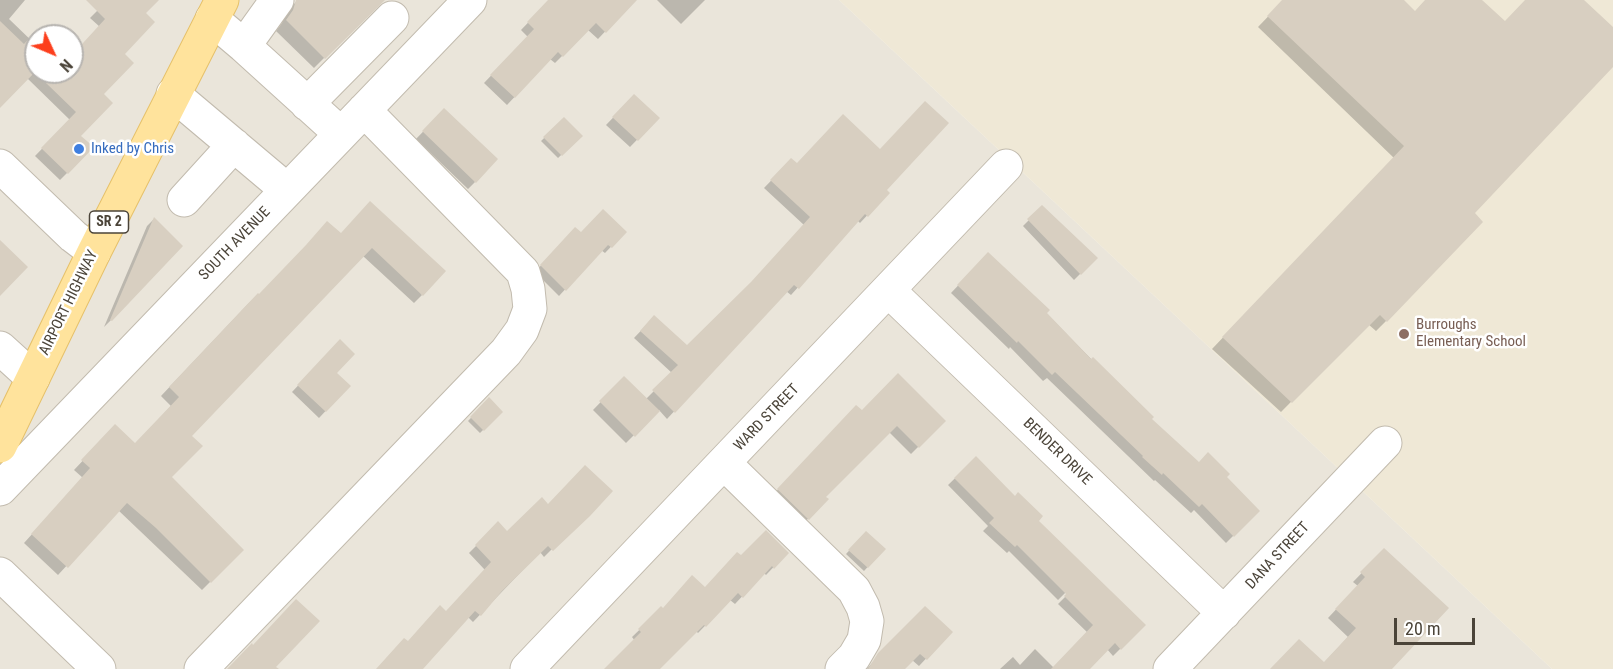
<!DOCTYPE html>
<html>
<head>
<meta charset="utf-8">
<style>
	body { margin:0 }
	#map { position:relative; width:1613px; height:669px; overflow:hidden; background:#f6f3ec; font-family:"Roboto Condensed",sans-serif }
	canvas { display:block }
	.north { position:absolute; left:24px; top:24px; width:60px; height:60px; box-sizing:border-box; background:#fff; border:2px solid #b7b4b0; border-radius:50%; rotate:134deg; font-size:16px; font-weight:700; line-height:24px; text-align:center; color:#4b4439 }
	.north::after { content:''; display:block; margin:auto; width:21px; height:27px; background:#fc3f1d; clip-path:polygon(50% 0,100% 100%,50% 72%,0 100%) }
	.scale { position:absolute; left:1394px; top:618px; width:81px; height:27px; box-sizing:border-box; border:3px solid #4b4439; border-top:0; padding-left:8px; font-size:18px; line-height:21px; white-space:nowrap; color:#4b4439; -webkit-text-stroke:4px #fff; paint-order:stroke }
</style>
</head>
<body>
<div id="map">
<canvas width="1613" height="669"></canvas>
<div class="north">N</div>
<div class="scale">20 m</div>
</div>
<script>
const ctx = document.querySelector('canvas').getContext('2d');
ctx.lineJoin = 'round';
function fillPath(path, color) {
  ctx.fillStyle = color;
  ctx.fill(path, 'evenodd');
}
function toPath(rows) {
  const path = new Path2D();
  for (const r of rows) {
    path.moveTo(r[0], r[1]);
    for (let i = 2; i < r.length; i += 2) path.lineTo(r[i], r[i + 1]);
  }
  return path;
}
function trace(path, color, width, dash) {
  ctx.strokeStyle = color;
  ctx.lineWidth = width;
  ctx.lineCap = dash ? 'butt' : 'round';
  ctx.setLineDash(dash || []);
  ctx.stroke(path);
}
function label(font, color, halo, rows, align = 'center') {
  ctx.font = font + ' "Roboto Condensed",sans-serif';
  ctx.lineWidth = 5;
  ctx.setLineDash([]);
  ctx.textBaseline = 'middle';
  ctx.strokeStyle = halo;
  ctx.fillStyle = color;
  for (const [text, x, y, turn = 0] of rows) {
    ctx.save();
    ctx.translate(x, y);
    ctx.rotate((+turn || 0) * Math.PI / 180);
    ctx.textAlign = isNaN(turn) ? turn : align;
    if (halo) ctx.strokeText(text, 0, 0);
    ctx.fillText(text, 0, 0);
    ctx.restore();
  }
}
const residential = toPath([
	[0,0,839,0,1552,669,0,669],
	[36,36,72,36,72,72,36,72]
]);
const education = toPath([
	[839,0,1613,0,1613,669,1552,669]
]);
const shadow = toPath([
	[0,0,25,0,9,19,36,45,36,72,72,72,72,56,100,27,90,18,108,0,156,0,144,13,79,136,92,148,60,180,35,156,70,120,27,78,0,106],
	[298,0,382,0,314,68,276,31,282,23,285,13],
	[550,0,635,0,598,39,588,30,555,63,550,59,507,105,484,83,528,37,521,30],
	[657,0,705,0,681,24],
	[1284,0,1402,0,1415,12,1426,0,1480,0,1505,23,1527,0,1582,0,1613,29,1613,65,1473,213,1386,321,1376,331,1368,324,1281,412,1212,349,1394,158,1258,27],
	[634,96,658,118,630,147,606,125],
	[444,110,475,182,468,189,416,139],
	[564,119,581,136,558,158,541,141],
	[791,160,797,165,885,191,888,193,860,223,858,221,791,295,786,291,667,419,659,410,626,443,593,410,624,378,644,401,672,373,634,338,654,317,687,347,746,289,804,225,764,188],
	[1042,207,1096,258,1074,280,1023,226],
	[362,212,422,295,414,303,363,256,190,436,170,477,242,550,202,590,118,510,58,575,24,543,83,478,74,470,107,435,135,445,171,406,161,396,249,303,340,235],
	[154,219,111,320,104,327,147,226],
	[625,232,605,253,601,250,559,296,535,272,569,235],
	[988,254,1150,419,1198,464,1224,477,1258,511,1226,543,1194,510,1191,513,1155,480,1154,481,1047,378,1043,381,1010,347,1009,349,951,293],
	[340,341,335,373,349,386,319,418,292,392],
	[489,399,501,412,480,433,468,421],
	[862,412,944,421,911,454,889,432,824,497,827,499,801,526,771,497,849,414],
	[976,458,1037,521,1144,625,1113,656,1107,649,1088,669,1000,669,1013,657,1020,665,1035,649,1054,668,1088,633,1058,604,1070,592,1068,590,1058,600,1009,551,1007,553,983,531,988,526,948,485],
	[610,491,544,557,540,552,473,622,468,617,421,669,377,669,446,613,485,570,469,553,498,524,507,533,548,506],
	[866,533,884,549,864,571,846,554],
	[1384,550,1390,669,1323,664,1348,637,1328,618,1358,586,1353,582],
	[787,553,766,575,764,573,735,604,730,600,698,633,696,631,656,669,606,669,635,641,632,637,661,609,662,610,705,589,741,557],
	[951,632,919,666,912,660,903,669,867,669,888,645]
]);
const building = toPath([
	[86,0,159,0,146,13,155,22,125,54,134,63,104,94,113,103,81,136,94,147,68,174,41,148,76,112,46,83,56,72,72,72,72,55,105,19],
	[296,0,385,0,325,59,286,20,293,10],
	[548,0,637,0,606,33,596,23,563,57,558,52,515,98,490,75,534,29,527,22],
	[1282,0,1404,0,1415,11,1425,0,1482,0,1505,21,1525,0,1584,0,1613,27,1613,67,1475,213,1483,222,1387,322,1380,315,1292,403,1222,337,1404,146,1267,16],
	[0,21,24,44,36,31,36,71,0,108],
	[634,94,660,118,638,141,612,117],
	[925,101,949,123,887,190,890,193,868,217,865,214,799,289,794,285,675,413,652,390,678,365,640,331,654,315,687,345,751,282,810,217,770,180,791,158,797,163,843,114,880,149],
	[444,108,498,159,476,183,422,131],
	[564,117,583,136,562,156,543,137],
	[370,201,446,271,423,296,372,248,192,436,203,446,172,477,244,550,211,583,156,528,127,503,68,568,31,534,90,468,81,460,115,424,135,443,179,397,169,387,258,293,259,294,306,245,327,221,341,233],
	[1042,205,1098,258,1081,275,1027,219],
	[603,209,627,232,612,248,608,245,566,291,540,265,575,227,581,232],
	[154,217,183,246,112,321,110,320],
	[0,240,28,267,0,296],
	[988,252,1050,310,1047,313,1091,359,1093,357,1154,417,1152,419,1199,462,1208,452,1230,474,1227,477,1260,511,1234,537,1202,504,1199,507,1163,473,1162,475,1142,457,1143,456,1055,372,1052,375,1018,341,1017,343,957,285],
	[340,339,355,354,337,373,351,386,326,412,297,385],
	[898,373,946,421,919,448,897,426,826,497,829,499,809,520,777,489,856,405,862,410],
	[624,376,660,411,635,437,599,401],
	[489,397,503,412,484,431,470,417],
	[976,456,1015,496,1018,492,1043,516,1039,521,1146,625,1121,650,1115,643,1090,669,1051,669,1093,625,1064,596,1066,594,1017,545,1015,547,989,523,994,518,954,478],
	[585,465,613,491,590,516,553,551,548,546,502,591,481,616,475,611,423,669,376,669,404,638,408,641,440,605,446,611,491,562,475,545,498,521,507,531,542,497,548,504],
	[766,530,789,553,774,569,772,566,743,598,738,593,706,627,704,625,660,669,604,669,641,632,638,629,661,606,663,608,692,575,705,587,737,552,741,555],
	[866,531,886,549,868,568,848,550],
	[1384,548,1449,608,1392,669,1270,669,1299,639,1324,662,1356,628,1335,609,1365,577,1360,572],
	[296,599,320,621,276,667,279,669,227,669,252,643,253,645],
	[925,606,953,632,927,660,920,654,905,669,868,669,878,653]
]);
const minor = toPath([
	[212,19,244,46,341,134],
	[244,46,277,0],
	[173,94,287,190],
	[307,104,392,18],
	[0,166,73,236,94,252],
	[184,200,234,145],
	[889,291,1224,613],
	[0,348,33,378],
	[724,463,854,590,863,607,867,621,864,640,854,657,842,669],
	[0,489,470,0],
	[0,574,99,669],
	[201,669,506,352,522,330,530,309,528,289,523,272,364,110],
	[527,669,1006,166],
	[1170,669,1385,443]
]);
const major = toPath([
	[0,446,94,252,222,0]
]);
const markers = [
	[79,149,6,"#3f7fe0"],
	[1404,334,6,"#8d6e63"]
];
const shields = [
	[109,222,39]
];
const shieldNames = [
	["SR 2",109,222]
];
const shopNames = [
	["Inked by Chris",91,149]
];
const streetNames = [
	["SOUTH AVENUE",235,244,-46],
	["AIRPORT HIGHWAY",69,303,-64],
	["WARD STREET",767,418,-46],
	["BENDER DRIVE",1057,452,44],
	["DANA STREET",1278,556,-47]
];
const educationNames = [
	["Burroughs",1416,325],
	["Elementary School",1416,342]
];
fillPath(residential, '#eae5da');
fillPath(education, '#efe8d6');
fillPath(shadow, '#0003');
fillPath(building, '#d8cfc1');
trace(minor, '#c2bbae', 35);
trace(major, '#e6c16a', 35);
trace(minor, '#fff', 33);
trace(major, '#ffe39c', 33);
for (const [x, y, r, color] of markers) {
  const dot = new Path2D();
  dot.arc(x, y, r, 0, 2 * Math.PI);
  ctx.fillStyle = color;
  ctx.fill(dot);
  trace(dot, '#fff', 2);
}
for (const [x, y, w] of shields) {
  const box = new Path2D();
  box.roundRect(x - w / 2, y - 11, w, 22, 4.5);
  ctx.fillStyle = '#fff';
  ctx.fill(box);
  trace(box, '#4b4439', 1.5);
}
label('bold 14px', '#4b4439', null, shieldNames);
label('15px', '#366cbe', '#fff', shopNames, 'left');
label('15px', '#4b4439', '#fff', streetNames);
label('15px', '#785e54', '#fff', educationNames, 'left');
</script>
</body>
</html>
